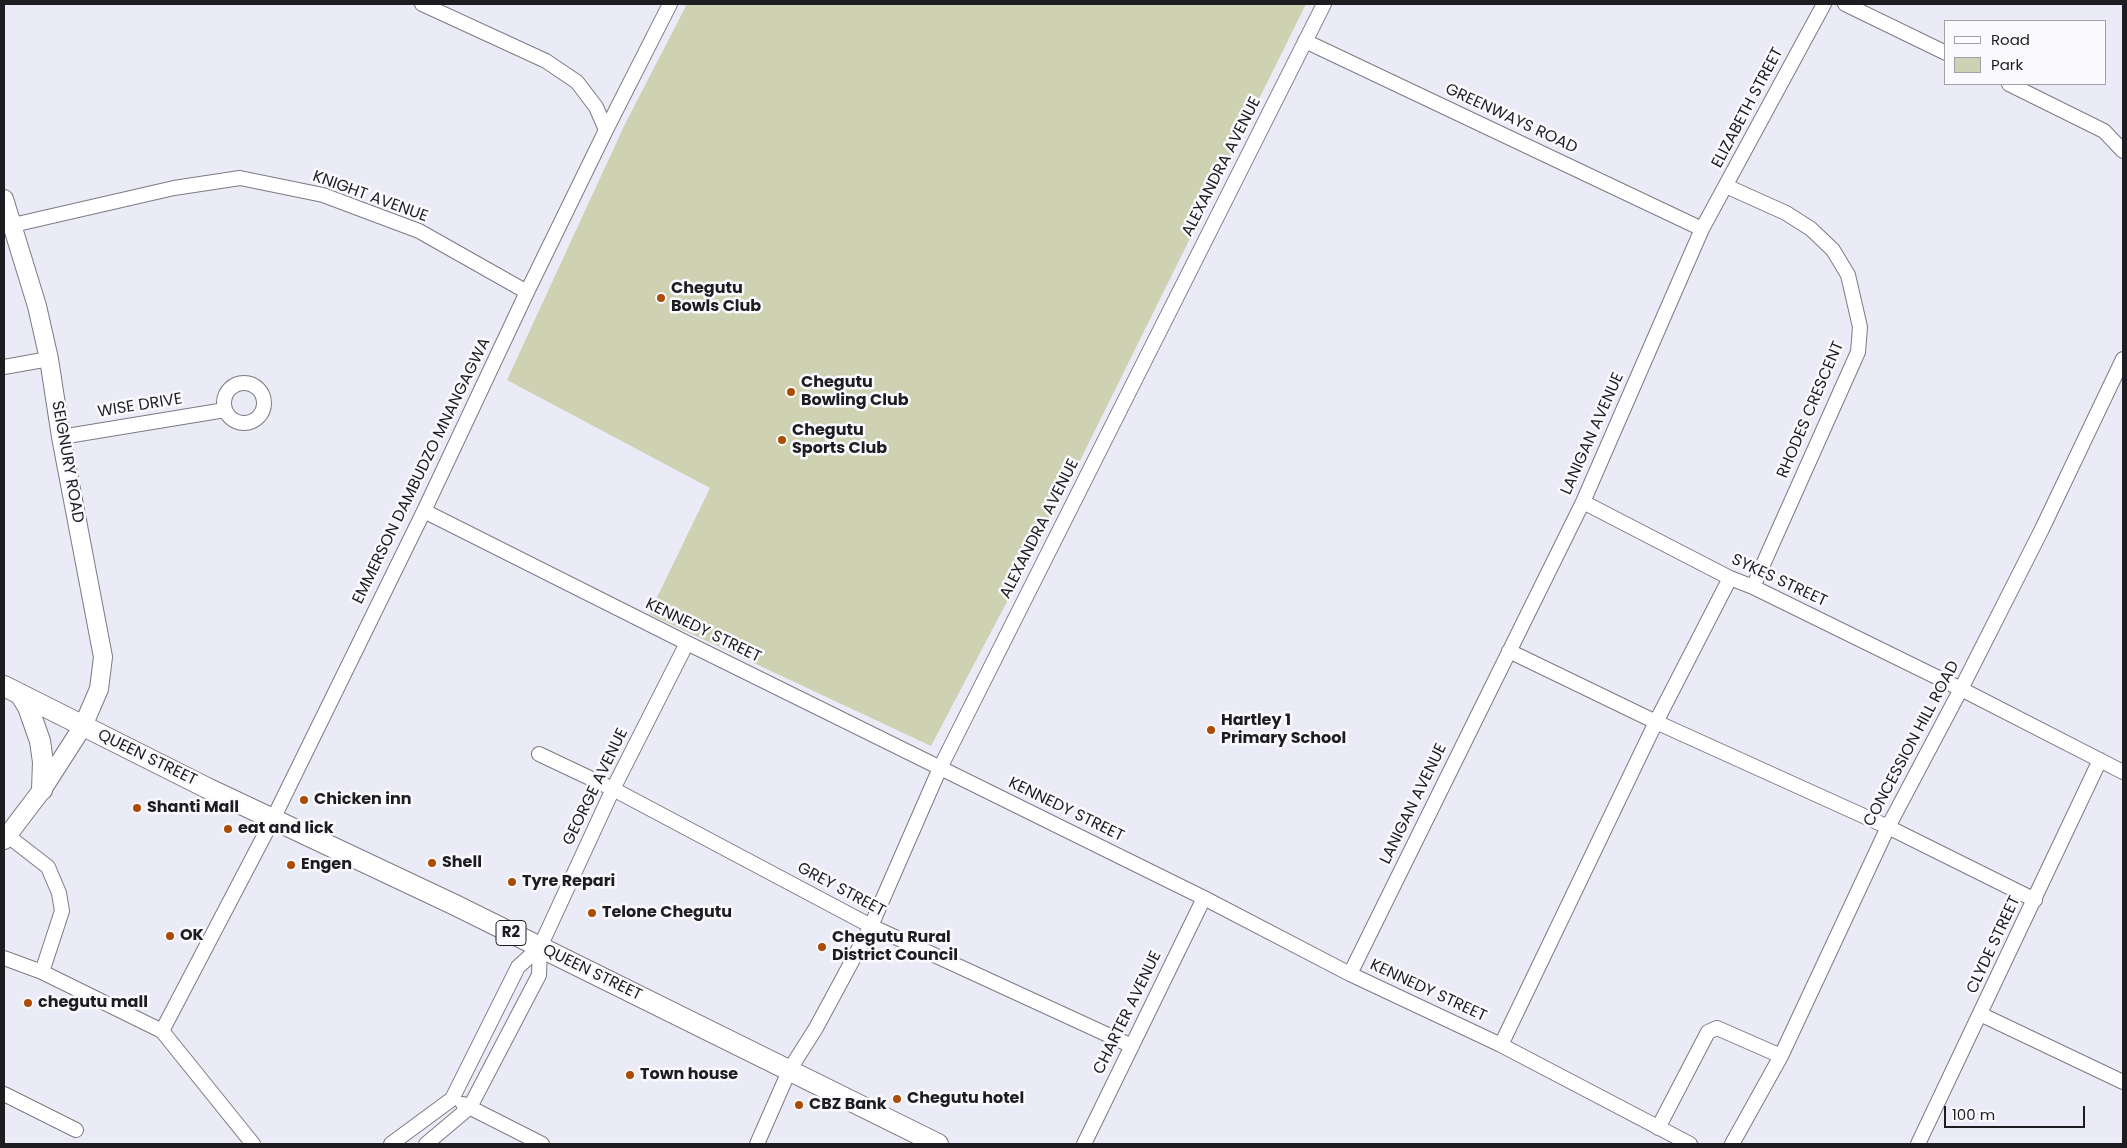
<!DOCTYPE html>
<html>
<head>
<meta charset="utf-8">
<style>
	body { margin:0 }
	#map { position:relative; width:2127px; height:1148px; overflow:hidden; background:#ebebf7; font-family:Poppins,sans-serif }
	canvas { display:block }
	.frame { position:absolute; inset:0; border:5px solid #1d1d21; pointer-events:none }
	.legend { position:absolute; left:1944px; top:20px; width:162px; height:65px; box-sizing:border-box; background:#f9f9fe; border:1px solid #a1a1a6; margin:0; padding:6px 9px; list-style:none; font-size:15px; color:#1d1d21 }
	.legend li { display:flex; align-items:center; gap:10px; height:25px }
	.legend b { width:25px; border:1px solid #a1a1a6 }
	.scale { position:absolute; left:1944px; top:1106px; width:141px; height:22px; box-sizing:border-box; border:2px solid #1d1d21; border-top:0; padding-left:6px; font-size:15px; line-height:18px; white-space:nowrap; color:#1d1d21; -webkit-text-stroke:4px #f9f9fe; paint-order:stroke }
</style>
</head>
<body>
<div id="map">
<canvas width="2127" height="1148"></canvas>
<div class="frame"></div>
<ul class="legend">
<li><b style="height:6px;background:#fff"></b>Road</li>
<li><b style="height:14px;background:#ced2b2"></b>Park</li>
</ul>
<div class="scale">100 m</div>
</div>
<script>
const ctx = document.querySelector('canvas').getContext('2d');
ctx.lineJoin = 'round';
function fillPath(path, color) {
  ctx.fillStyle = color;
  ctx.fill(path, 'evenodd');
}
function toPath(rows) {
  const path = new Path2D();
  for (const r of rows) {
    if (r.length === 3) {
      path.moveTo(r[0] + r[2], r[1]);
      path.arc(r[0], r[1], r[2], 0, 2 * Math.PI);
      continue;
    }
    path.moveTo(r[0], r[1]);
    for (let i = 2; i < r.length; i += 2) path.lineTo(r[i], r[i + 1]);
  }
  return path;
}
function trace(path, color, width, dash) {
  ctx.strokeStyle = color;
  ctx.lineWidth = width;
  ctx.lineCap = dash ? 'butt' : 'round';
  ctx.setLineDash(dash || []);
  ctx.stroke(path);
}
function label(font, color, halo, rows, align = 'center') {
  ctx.font = font + ' Poppins,sans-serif';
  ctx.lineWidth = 5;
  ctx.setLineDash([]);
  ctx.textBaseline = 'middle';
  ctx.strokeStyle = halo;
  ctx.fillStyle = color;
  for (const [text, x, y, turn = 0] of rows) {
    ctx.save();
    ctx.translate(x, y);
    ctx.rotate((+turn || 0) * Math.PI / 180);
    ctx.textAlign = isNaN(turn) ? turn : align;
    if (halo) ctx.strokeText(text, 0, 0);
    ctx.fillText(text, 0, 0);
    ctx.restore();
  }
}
const green = toPath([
	[687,4,1306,4,1061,499,931,746,649,614,710,488,507,380,625,124]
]);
const minor = toPath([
	[422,4,546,61,577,82,596,107,606,130],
	[1845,4,1946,53],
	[1305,41,1702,229],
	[2009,84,2104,131,2123,151],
	[1726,186,1786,213,1811,229,1833,250,1848,275,1860,327,1858,352,1753,587],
	[13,225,174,188,240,178,323,195,419,231,527,292],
	[4,367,49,359],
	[244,403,20],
	[61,437,225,410],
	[1583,502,1730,578,1753,587,1961,689,2123,772],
	[424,511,687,643,1204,898,1350,974,1501,1045,1690,1144],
	[1509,651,1656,722,1888,827,2035,900],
	[539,754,613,789,871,926,1132,1046],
	[8,836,48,867,59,893,62,911,42,972,162,1031,253,1144],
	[4,958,42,972],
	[1350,974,1583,502,1702,229,1824,4],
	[1980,1014,2123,1082],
	[162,1031,273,819,424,511,527,292,606,130,670,4],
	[1501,1045,1656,722,1730,578],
	[4,1094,76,1130],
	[463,1104,542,1144],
	[1658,1128,1708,1032,1717,1028,1781,1056],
	[391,1144,452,1099,518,967,540,947],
	[426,1144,470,1107,539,975,540,947,613,789,687,643],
	[757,1144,790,1069,816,1028,871,926,940,768,1324,4],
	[1084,1144,1204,898],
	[1732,1144,1781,1056,1888,827,1961,689,2042,529,2123,359],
	[1918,1144,2100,760]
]);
const major = toPath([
	[4,199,37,306,49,359,61,437,103,657,99,689,83,726,42,790,4,840]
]);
const highway = toPath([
	[4,686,207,788,455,905,938,1144],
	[20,694,28,707,40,741,43,762,42,790]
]);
const markers = [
	[661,298,5,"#ac4b02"],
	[791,392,5,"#ac4b02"],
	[782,440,5,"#ac4b02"],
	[1211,730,5,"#ac4b02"],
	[304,800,5,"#ac4b02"],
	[137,808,5,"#ac4b02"],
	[228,829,5,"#ac4b02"],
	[432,863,5,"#ac4b02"],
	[291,865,5,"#ac4b02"],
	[512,882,5,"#ac4b02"],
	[592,913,5,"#ac4b02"],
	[170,936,5,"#ac4b02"],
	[822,947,5,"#ac4b02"],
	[28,1003,5,"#ac4b02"],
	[630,1075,5,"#ac4b02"],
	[897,1099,5,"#ac4b02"],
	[799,1105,5,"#ac4b02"]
];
const shields = [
	[511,933,30]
];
const shieldNames = [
	["R2",511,933]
];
const streetNames = [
	["ELIZABETH STREET",1748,108,-62],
	["GREENWAYS ROAD",1511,119,25],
	["ALEXANDRA AVENUE",1222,167,-63],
	["KNIGHT AVENUE",370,197,20],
	["WISE DRIVE",140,406,-9],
	["RHODES CRESCENT",1811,410,-67],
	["LANIGAN AVENUE",1593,434,-66],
	["SEIGNURY ROAD",67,462,80],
	["EMMERSON DAMBUDZO MNANGAGWA",422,471,-64],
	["ALEXANDRA AVENUE",1040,529,-63],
	["SYKES STREET",1779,581,25],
	["KENNEDY STREET",703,631,26],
	["CONCESSION HILL ROAD",1912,744,-62],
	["QUEEN STREET",147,758,26],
	["GEORGE AVENUE",596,787,-64],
	["LANIGAN AVENUE",1414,804,-64],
	["KENNEDY STREET",1066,810,26],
	["GREY STREET",841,890,28],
	["CLYDE STREET",1994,945,-65],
	["QUEEN STREET",592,973,26],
	["KENNEDY STREET",1428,991,25],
	["CHARTER AVENUE",1128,1013,-64]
];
const poiNames = [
	["Chegutu",671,289],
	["Bowls Club",671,307],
	["Chegutu",801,383],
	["Bowling Club",801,401],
	["Chegutu",792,431],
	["Sports Club",792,449],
	["Hartley 1",1221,721],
	["Primary School",1221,739],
	["Chicken inn",314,800],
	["Shanti Mall",147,808],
	["eat and lick",238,829],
	["Shell",442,863],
	["Engen",301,865],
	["Tyre Repari",522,882],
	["Telone Chegutu",602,913],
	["OK",180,936],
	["Chegutu Rural",832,938],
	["District Council",832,956],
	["chegutu mall",38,1003],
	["Town house",640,1075],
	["Chegutu hotel",907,1099],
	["CBZ Bank",809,1105]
];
fillPath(green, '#ced2b2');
trace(minor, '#7b7b86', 16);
trace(major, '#7b7b86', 20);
trace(highway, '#7b7b86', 22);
trace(minor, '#fff', 14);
trace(major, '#fff', 18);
trace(highway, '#fff', 20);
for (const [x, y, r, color] of markers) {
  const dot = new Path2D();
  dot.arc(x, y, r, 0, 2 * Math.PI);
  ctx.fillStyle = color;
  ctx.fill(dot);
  trace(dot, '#f9f9fe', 2);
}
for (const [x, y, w] of shields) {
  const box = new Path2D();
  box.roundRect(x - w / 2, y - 12.5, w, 25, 4);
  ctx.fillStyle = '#f9f9fe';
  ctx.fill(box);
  trace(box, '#1d1d21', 1);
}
label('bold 15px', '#1d1d21', null, shieldNames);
label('16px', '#1d1d21', '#f9f9fe', streetNames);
label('bold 16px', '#1d1d21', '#f9f9fe', poiNames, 'left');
</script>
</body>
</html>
